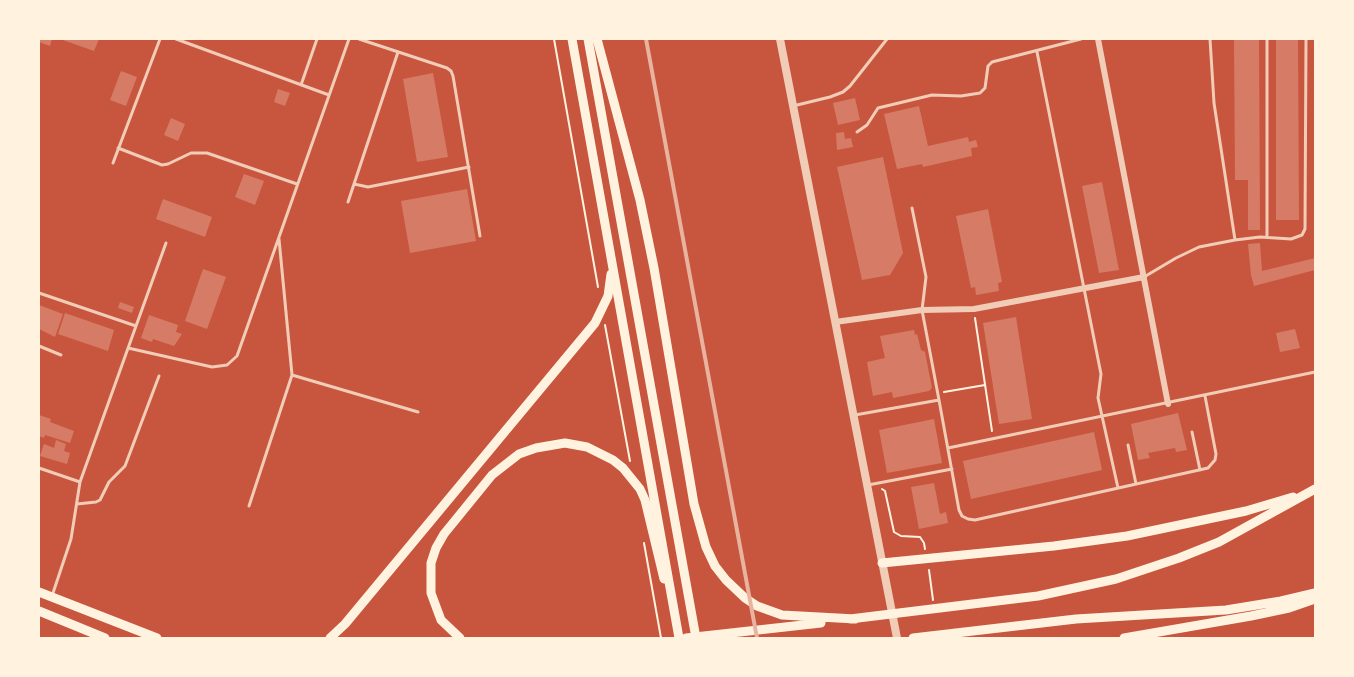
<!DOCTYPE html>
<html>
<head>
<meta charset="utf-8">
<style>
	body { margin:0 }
	#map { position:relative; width:1354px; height:677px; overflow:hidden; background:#c8553d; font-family:"Golos Text",sans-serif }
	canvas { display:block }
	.frame { position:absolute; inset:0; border:40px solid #fff3e0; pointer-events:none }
</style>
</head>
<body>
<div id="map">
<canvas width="1354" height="677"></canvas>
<div class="frame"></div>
</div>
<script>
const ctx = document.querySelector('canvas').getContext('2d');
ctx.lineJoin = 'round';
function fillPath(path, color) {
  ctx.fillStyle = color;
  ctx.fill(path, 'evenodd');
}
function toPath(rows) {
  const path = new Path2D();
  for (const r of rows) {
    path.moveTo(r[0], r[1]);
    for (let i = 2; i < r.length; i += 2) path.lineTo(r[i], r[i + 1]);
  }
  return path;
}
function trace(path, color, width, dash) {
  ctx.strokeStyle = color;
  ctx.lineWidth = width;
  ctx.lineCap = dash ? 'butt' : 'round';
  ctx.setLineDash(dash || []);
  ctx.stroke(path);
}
const building = toPath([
	[39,39,52,39,50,46,39,42],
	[60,39,99,39,94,51],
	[1234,39,1259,39,1260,230,1248,230,1248,180,1235,180],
	[1276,39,1298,39,1299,220,1276,220],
	[121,71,137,77,126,106,110,100],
	[433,73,448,157,417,162,403,79],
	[278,89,290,93,285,106,274,102],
	[855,98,860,120,838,125,833,103],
	[919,106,928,146,968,137,969,142,976,140,978,147,971,148,972,156,923,167,922,164,897,169,884,114],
	[171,118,185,124,178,141,164,135],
	[844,132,845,139,851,138,853,147,837,150,836,133],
	[883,157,903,253,890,275,862,280,837,167],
	[244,174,264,181,255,205,235,197],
	[1102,182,1119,270,1099,273,1082,186],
	[467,189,476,241,410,253,401,201],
	[163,199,212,217,205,237,156,219],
	[988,209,1002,282,998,283,999,291,976,295,975,287,971,288,956,216],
	[1260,243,1262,271,1315,258,1315,270,1254,286,1251,275,1248,244],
	[203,269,226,277,207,329,185,321],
	[120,302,134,307,132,313,118,308],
	[39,305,63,314,55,337,39,329],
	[65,313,114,330,108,351,58,334],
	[149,315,178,325,176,332,182,334,174,346,153,339,152,342,141,338],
	[1016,317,1032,419,999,424,983,323],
	[1295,329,1300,348,1280,352,1276,333],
	[914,330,915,335,917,334,921,350,925,352,932,388,929,391,893,398,892,392,873,396,867,362,885,358,880,336],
	[1178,413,1187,450,1176,452,1175,448,1148,453,1150,458,1138,460,1131,424],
	[39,415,51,419,50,422,74,431,70,443,45,435,44,438,39,436],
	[934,419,942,463,887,473,879,430],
	[1094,432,1102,470,971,499,963,461],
	[56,440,66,444,64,451,70,453,67,464,40,456,44,444,54,448],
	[934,483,940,514,946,512,948,523,919,529,911,487]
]);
const path = toPath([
	[554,39,598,287],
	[975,318,992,431],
	[605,325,630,461],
	[944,392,985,385],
	[882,489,885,491,894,532,901,536,920,537,924,543,925,549],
	[644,543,661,638],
	[929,570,933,600]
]);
const service = toPath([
	[176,39,329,95],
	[359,39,447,68,451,71,453,76,480,236],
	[1210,39,1214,103,1235,240],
	[1037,52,1101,374,1098,398,1118,488],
	[301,85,317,39],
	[793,106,830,97,843,92,850,86,887,39],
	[857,132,867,125,878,108,932,95,961,96,980,93,985,88,988,66,992,62,1081,39],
	[118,148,162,165,168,164,191,153,207,153,297,184],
	[113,163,160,39],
	[354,184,368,187,469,167],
	[348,202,398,52],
	[1267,237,1267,39],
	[1144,277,1176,258,1199,247,1235,240,1260,237,1291,239,1302,235,1305,229,1306,39],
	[39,293,136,326,80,482],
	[136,326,166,243],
	[39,346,61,355],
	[128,348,212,367,227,365,237,356,349,39],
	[292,375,418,412],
	[939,400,959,510,962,516,968,519,975,520,1208,468,1215,460,1216,454,1205,396],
	[855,415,939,400,922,310,926,277,912,208],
	[1192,432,1200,470],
	[1128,445,1136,484],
	[948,448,1315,372],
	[39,468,80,482,71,539,52,596],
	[868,485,952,469],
	[77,504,96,502,100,500,109,482,125,466,159,376],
	[249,506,292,375,279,239]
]);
const minor = toPath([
	[1098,39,1168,404],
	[835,322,922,310,974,309,1144,277]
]);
const tertiary = toPath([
	[780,39,897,638]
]);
const secondary = toPath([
	[572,39,679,638],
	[588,39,696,638],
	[597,39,640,200,654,268,694,504,706,547,715,566,726,580,745,598,757,606,782,615,856,619],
	[882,563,1054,546,1127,536,1246,511,1293,497],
	[39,592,157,638],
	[39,611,105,638],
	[850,619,1038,596,1116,579,1179,558,1219,542,1315,489],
	[330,638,345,624,595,323,608,296,611,274],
	[460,638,441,620,431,593,431,563,436,548,444,534,492,475,519,454,536,448,565,443,587,447,613,460,623,468,640,489,645,500,664,579],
	[686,638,821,623],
	[913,638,1076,619,1226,610,1281,601,1315,593],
	[1124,638,1251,616,1289,608,1315,599]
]);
const rail = toPath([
	[646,39,757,638]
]);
fillPath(building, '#d67c66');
trace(path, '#fff3e0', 2);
trace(service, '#f1ccb7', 3);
trace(minor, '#f1ccb7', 6);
trace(tertiary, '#f1ccb7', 8);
trace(secondary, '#fff3e0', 9);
trace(rail, '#e9b49f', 4);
</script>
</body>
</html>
